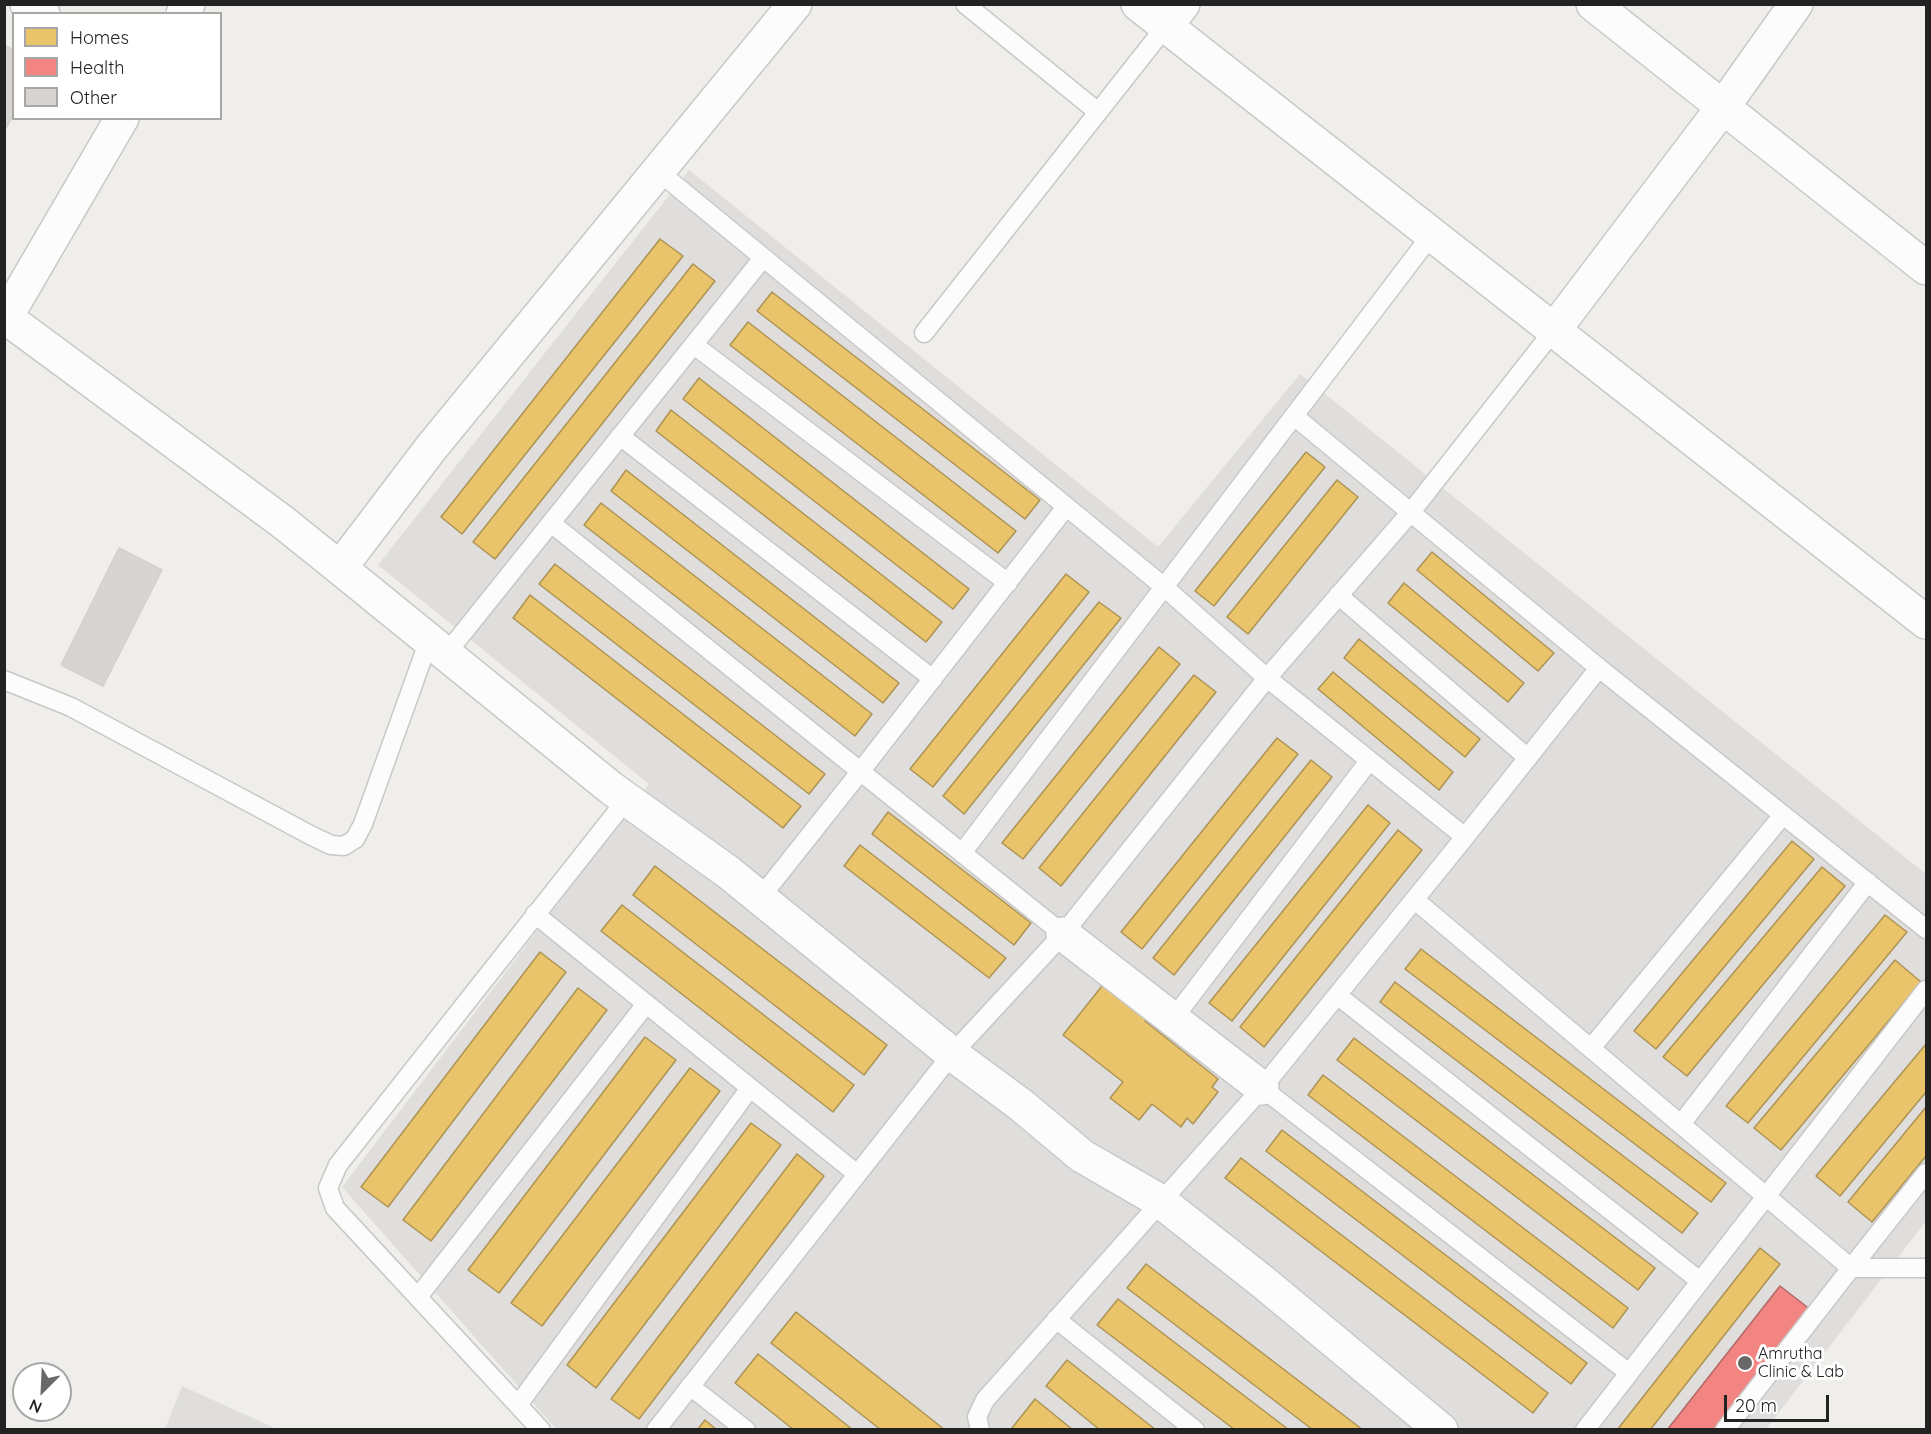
<!DOCTYPE html>
<html>
<head>
<meta charset="utf-8">
<style>
	body { margin:0 }
	#map { position:relative; width:1931px; height:1434px; overflow:hidden; background:#f0eeeb; font-family:Quicksand,sans-serif }
	canvas { display:block }
	.frame { position:absolute; inset:0; border:6px solid #222; pointer-events:none }
	.legend { position:absolute; left:12px; top:12px; width:210px; height:108px; box-sizing:border-box; background:#fff; border:2px solid #a7a7a7; margin:0; padding:8px 10px; list-style:none; font-size:18px; color:#222 }
	.legend li { display:flex; align-items:center; gap:12px; height:30px }
	.legend b { width:30px; border:2px solid #a7a7a7 }
	.north { position:absolute; left:12px; top:1362px; width:60px; height:60px; box-sizing:border-box; background:#fff; border:2px solid #a7a7a7; border-radius:50%; rotate:204deg; font-size:16px; font-weight:700; line-height:24px; text-align:center; color:#222 }
	.north::after { content:''; display:block; margin:auto; width:21px; height:27px; background:#6a6968; clip-path:polygon(50% 0,100% 100%,50% 72%,0 100%) }
	.scale { position:absolute; left:1724px; top:1395px; width:105px; height:27px; box-sizing:border-box; border:3px solid #222; border-top:0; padding-left:8px; font-size:18px; line-height:21px; white-space:nowrap; color:#222; -webkit-text-stroke:4px #fff; paint-order:stroke }
</style>
</head>
<body>
<div id="map">
<canvas width="1931" height="1434"></canvas>
<div class="frame"></div>
<ul class="legend">
<li><b style="height:16px;background:#e9c46a"></b>Homes</li>
<li><b style="height:16px;background:#f28482"></b>Health</li>
<li><b style="height:16px;background:#d7d4d2"></b>Other</li>
</ul>
<div class="north">N</div>
<div class="scale">20 m</div>
</div>
<script>
const ctx = document.querySelector('canvas').getContext('2d');
ctx.lineJoin = 'round';
function fillPath(path, color) {
  ctx.fillStyle = color;
  ctx.fill(path, 'evenodd');
}
function toPath(rows) {
  const path = new Path2D();
  for (const r of rows) {
    path.moveTo(r[0], r[1]);
    for (let i = 2; i < r.length; i += 2) path.lineTo(r[i], r[i + 1]);
  }
  return path;
}
function trace(path, color, width, dash) {
  ctx.strokeStyle = color;
  ctx.lineWidth = width;
  ctx.lineCap = dash ? 'butt' : 'round';
  ctx.setLineDash(dash || []);
  ctx.stroke(path);
}
function label(font, color, halo, rows, align = 'center') {
  ctx.font = font + ' Quicksand,sans-serif';
  ctx.lineWidth = 6;
  ctx.setLineDash([]);
  ctx.textBaseline = 'middle';
  ctx.strokeStyle = halo;
  ctx.fillStyle = color;
  for (const [text, x, y, turn = 0] of rows) {
    ctx.save();
    ctx.translate(x, y);
    ctx.rotate((+turn || 0) * Math.PI / 180);
    ctx.textAlign = isNaN(turn) ? turn : align;
    if (halo) ctx.strokeText(text, 0, 0);
    ctx.fillText(text, 0, 0);
    ctx.restore();
  }
}
const residential = toPath([
	[689,170,1158,547,1300,374,1926,874,1926,1221,1766,1429,556,1429,342,1187,649,784,378,565],
	[182,1386,277,1429,165,1429]
]);
const homes = toPath([
	[660,239,683,256,462,534,441,517,660,239],
	[693,264,715,281,495,559,473,542,693,264],
	[772,292,1040,500,1025,519,757,311,772,292],
	[748,322,1016,531,998,553,730,345,748,322],
	[699,378,969,589,953,609,683,399,699,378],
	[671,410,942,622,926,642,656,431,671,410],
	[1306,452,1325,467,1214,606,1195,591,1306,452],
	[626,470,899,683,883,703,611,491,626,470],
	[1337,480,1358,497,1248,634,1227,617,1337,480],
	[601,503,872,714,855,736,584,525,601,503],
	[1432,552,1554,653,1538,671,1417,570,1432,552],
	[555,564,825,774,809,794,539,584,555,564],
	[1066,574,1089,592,933,787,910,769,1066,574],
	[1404,583,1524,683,1508,702,1388,603,1404,583],
	[530,595,801,806,783,828,513,618,530,595],
	[1099,602,1121,618,964,814,943,796,1099,602],
	[1359,639,1480,739,1465,757,1344,658,1359,639],
	[1159,647,1180,664,1023,859,1002,843,1159,647],
	[1333,672,1453,772,1439,790,1318,689,1333,672],
	[1194,675,1216,692,1061,886,1039,868,1194,675],
	[1277,738,1298,754,1142,949,1121,932,1277,738],
	[1311,760,1332,777,1174,975,1153,958,1311,760],
	[1368,805,1390,823,1232,1021,1209,1003,1368,805],
	[888,812,1031,923,1014,945,872,834,888,812],
	[1398,830,1422,850,1264,1047,1240,1027,1398,830],
	[1792,841,1814,859,1656,1049,1634,1031,1792,841],
	[860,845,1006,958,989,978,844,866,860,845],
	[655,866,887,1045,864,1075,633,895,655,866],
	[1822,867,1845,886,1687,1076,1663,1057,1822,867],
	[622,905,854,1085,833,1112,601,931,622,905],
	[1885,915,1907,932,1748,1123,1726,1106,1885,915],
	[1421,949,1726,1183,1711,1202,1405,969,1421,949],
	[540,952,566,972,388,1207,361,1187,540,952],
	[1895,960,1921,982,1781,1150,1754,1128,1895,960],
	[1106,981,1150,1015,1145,1021,1218,1079,1212,1087,1218,1092,1193,1124,1187,1118,1181,1127,1152,1104,1139,1120,1110,1098,1123,1082,1063,1035,1106,981],
	[1395,982,1698,1213,1682,1233,1380,1002,1395,982],
	[578,988,607,1010,431,1241,403,1220,578,988],
	[645,1037,676,1060,499,1293,468,1270,645,1037],
	[1354,1038,1655,1268,1638,1290,1337,1060,1354,1038],
	[1926,1044,1926,1092,1840,1196,1816,1176,1926,1044],
	[690,1068,720,1091,542,1326,511,1303,690,1068],
	[1323,1075,1628,1308,1613,1328,1308,1095,1323,1075],
	[1926,1107,1926,1156,1872,1222,1848,1202,1926,1107],
	[751,1123,781,1145,596,1388,567,1365,751,1123],
	[1282,1130,1587,1363,1571,1384,1266,1151,1282,1130],
	[797,1154,824,1176,639,1419,611,1399,797,1154],
	[1241,1158,1548,1393,1533,1413,1225,1178,1241,1158],
	[1760,1248,1780,1264,1650,1430,1617,1430,1760,1248],
	[1146,1264,1363,1430,1313,1430,1127,1288,1146,1264],
	[1118,1299,1289,1430,1235,1430,1097,1325,1118,1299],
	[796,1312,945,1430,881,1430,771,1343,796,1312],
	[758,1354,853,1430,794,1430,735,1383,758,1354],
	[1067,1360,1156,1430,1100,1430,1046,1386,1067,1360],
	[1035,1399,1073,1430,1015,1430,1012,1428,1035,1399],
	[705,1420,717,1430,697,1430,705,1420]
]);
const health = toPath([
	[1780,1286,1811,1310,1717,1430,1667,1430,1780,1286]
]);
const building = toPath([
	[4,45,14,50,14,114,4,131,4,45],
	[119,548,162,570,103,686,61,665,119,548]
]);
const service = toPath([
	[965,4,1098,112],
	[658,171,1163,586,1267,678,1465,837],
	[924,333,1166,26],
	[694,345,1008,583],
	[1294,416,1599,668],
	[620,436,933,679],
	[551,523,1063,934],
	[1338,595,1528,758],
	[446,654,763,258],
	[4,680,71,707,312,836,331,845,344,846,355,839,363,824,429,640],
	[962,853,1432,234],
	[760,898,860,772,1066,507],
	[1415,900,1851,1268,1926,1173],
	[535,914,857,1174],
	[1337,995,1700,1281],
	[1173,1019,1369,761],
	[1591,1048,1783,815],
	[1262,1088,1629,1373],
	[1681,1124,1868,882],
	[418,1297,646,1004],
	[1056,1319,1195,1430],
	[690,1386,746,1430],
	[518,1405,750,1088],
	[541,1430,335,1208,328,1188,338,1165,627,799],
	[656,1430,952,1054,1063,934,1267,678,1411,512,1554,330],
	[980,1430,977,1417,985,1400,1262,1088,1465,837,1599,668,1926,929],
	[1585,1430,1926,990],
	[1725,1430,1851,1268,1926,1268]
]);
const minor = toPath([
	[27,4,43,14],
	[1593,4,1926,268],
	[183,14,188,4],
	[1166,26,1183,4],
	[4,316,284,523,340,568],
	[6,317,122,118],
	[1554,330,1723,107,1796,4],
	[1063,934,1262,1088]
]);
const tertiary = toPath([
	[795,4,431,448,340,568,611,788,728,872,952,1054,1021,1105,1082,1156,1160,1201,1263,1282,1441,1430],
	[1138,4,1926,622]
]);
const markers = [
	[1745,1363,8,"#6a6968"]
];
const poiNames = [
	["Amrutha",1758,1354],
	["Clinic & Lab",1758,1372]
];
fillPath(residential, '#dfdedc');
fillPath(homes, '#e9c46a');
trace(homes, '#ad9354', 1.5);
fillPath(health, '#f28482');
trace(health, '#b46765', 1.5);
fillPath(building, '#d7d4d2');
trace(building, '#d3d0cc', 1.5);
trace(service, '#c9c8c7', 21);
trace(minor, '#c9c8c7', 36);
trace(tertiary, '#c9c8c7', 36);
trace(service, '#fdfcfc', 18);
trace(minor, '#fdfcfc', 33);
trace(tertiary, '#fdfcfc', 33);
for (const [x, y, r, color] of markers) {
  const dot = new Path2D();
  dot.arc(x, y, r, 0, 2 * Math.PI);
  ctx.fillStyle = color;
  ctx.fill(dot);
  trace(dot, '#fff', 2);
}
label('16px', '#222', '#fff', poiNames, 'left');
</script>
</body>
</html>
